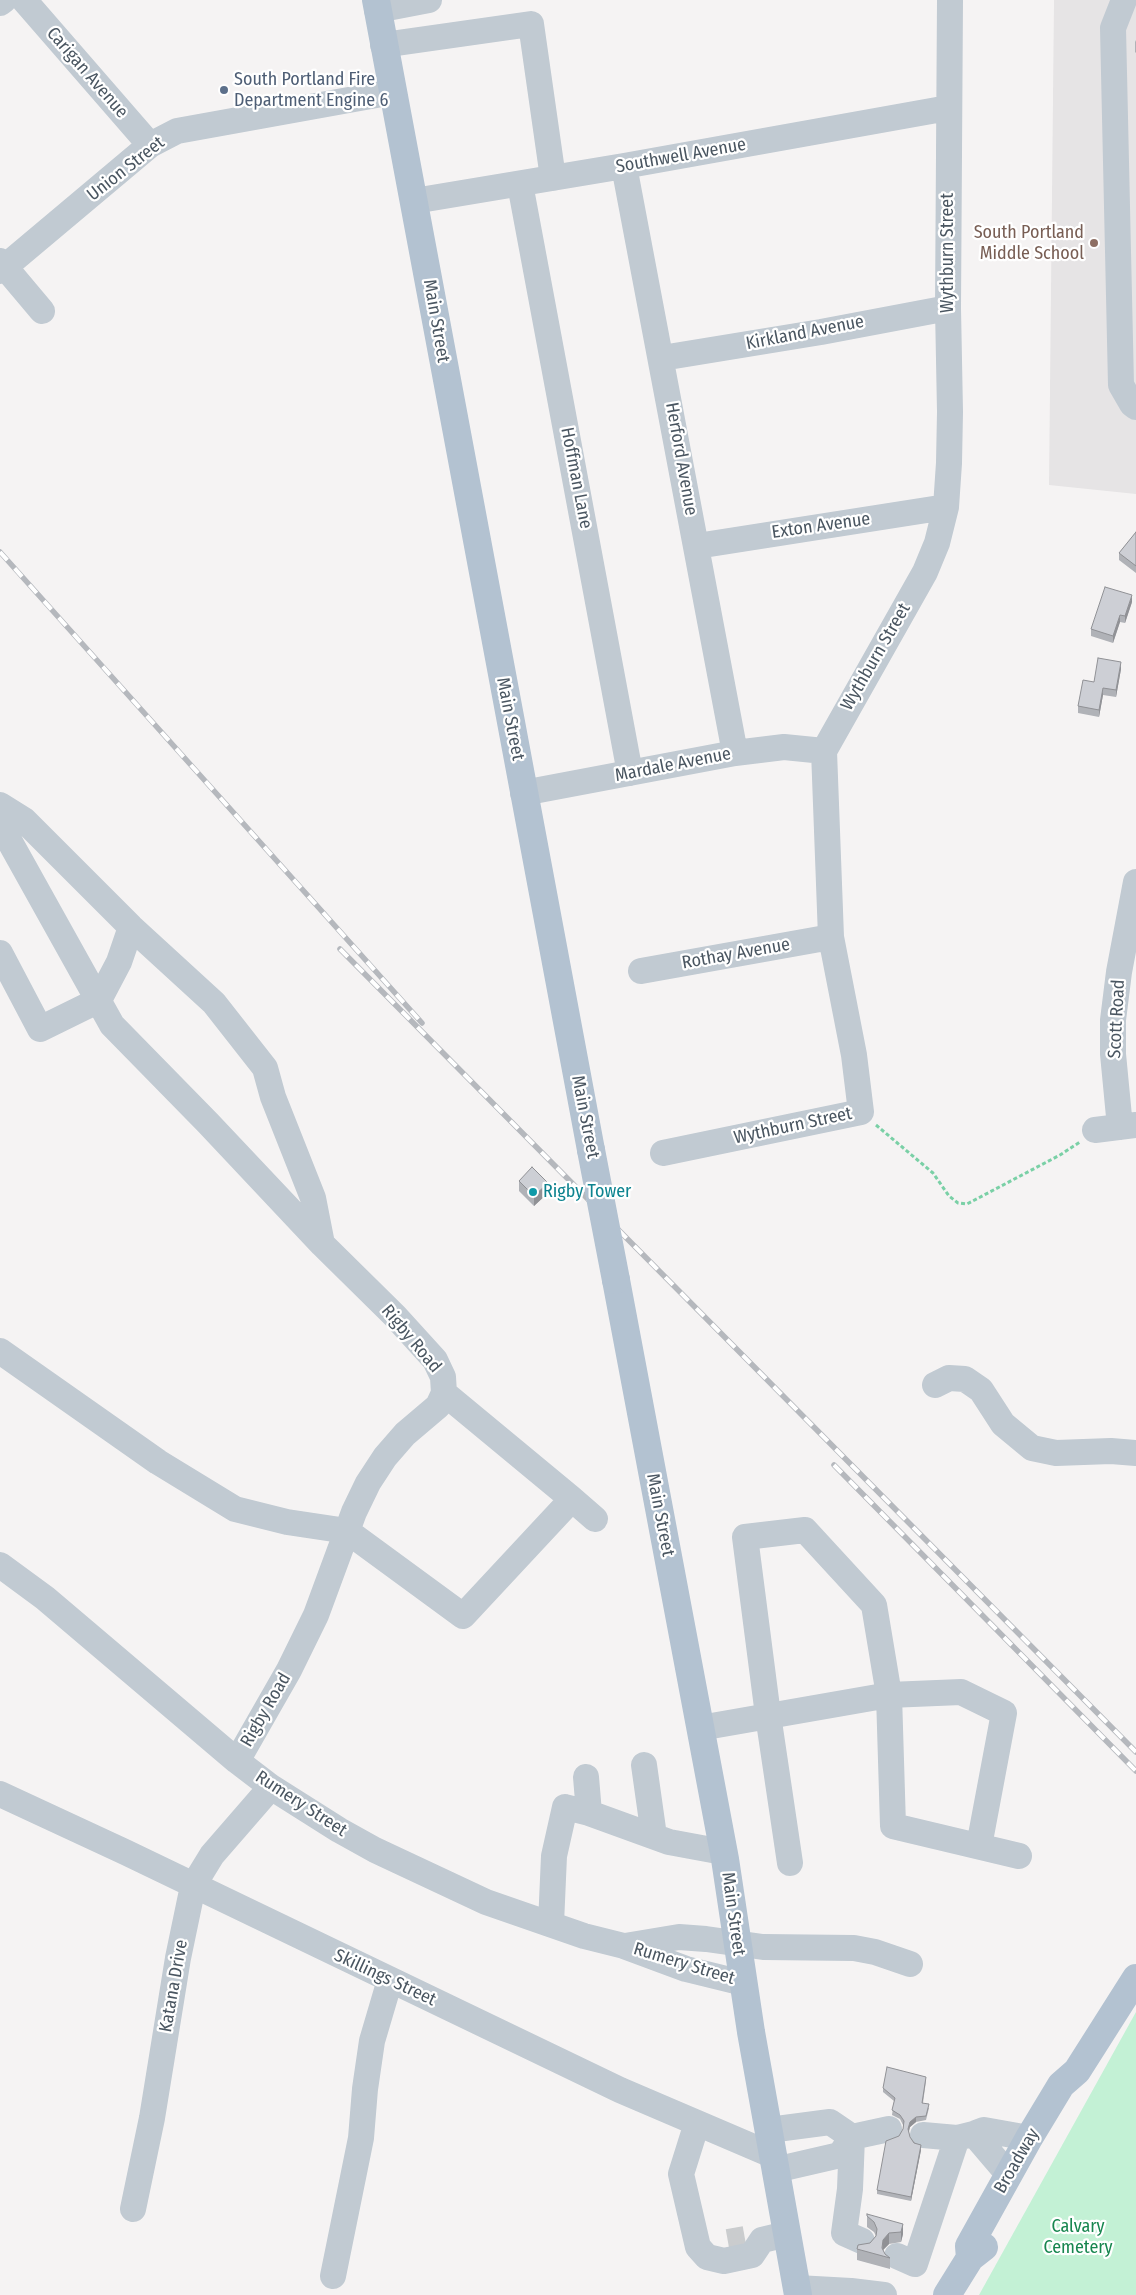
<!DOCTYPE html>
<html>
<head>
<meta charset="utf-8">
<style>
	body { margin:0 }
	canvas { display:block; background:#f5f3f3 }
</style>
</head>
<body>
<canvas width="1136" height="2295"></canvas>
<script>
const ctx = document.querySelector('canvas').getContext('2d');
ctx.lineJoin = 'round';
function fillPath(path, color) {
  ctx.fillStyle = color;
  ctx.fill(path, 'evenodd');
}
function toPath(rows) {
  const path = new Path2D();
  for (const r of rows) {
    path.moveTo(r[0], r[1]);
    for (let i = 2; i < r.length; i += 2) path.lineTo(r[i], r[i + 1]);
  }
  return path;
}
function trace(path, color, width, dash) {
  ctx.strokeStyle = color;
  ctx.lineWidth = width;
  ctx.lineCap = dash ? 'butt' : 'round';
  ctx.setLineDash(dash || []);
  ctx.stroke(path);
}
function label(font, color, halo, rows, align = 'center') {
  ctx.font = font + ' "Fira Sans Condensed",sans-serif';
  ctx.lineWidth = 4.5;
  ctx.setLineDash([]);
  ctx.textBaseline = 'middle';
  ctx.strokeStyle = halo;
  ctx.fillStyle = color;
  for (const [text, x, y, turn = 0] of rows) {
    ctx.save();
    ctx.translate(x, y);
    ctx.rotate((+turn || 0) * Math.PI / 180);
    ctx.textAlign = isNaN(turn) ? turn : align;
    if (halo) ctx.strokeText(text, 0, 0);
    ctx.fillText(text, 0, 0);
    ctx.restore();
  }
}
const education = toPath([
	[1054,0,1136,0,1136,494,1049,485]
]);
const green = toPath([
	[1136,2012,1136,2295,979,2295]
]);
const minorTunnel = toPath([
	[728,2242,745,2239]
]);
const path = toPath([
	[876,1125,933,1173,949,1196,958,1203,967,1204,1060,1155,1080,1142]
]);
const minor = toPath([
	[24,0,150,145],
	[1124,0,1113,28,1121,385,1132,404,1136,407],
	[0,3,4,0],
	[377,10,429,0],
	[383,45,531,24,553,178],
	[624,166,735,753],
	[520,184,630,773],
	[414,201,624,166,948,108],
	[0,261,42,311],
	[0,271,150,145,177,131,393,92],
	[662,358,821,332,948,308],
	[697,546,946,507],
	[523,793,735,753,784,747,824,751],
	[0,805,24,820,131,927,214,1003,265,1068,273,1097,313,1198,322,1244],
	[0,824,112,1025,208,1123,322,1244,395,1316,435,1360,443,1377,444,1393,438,1406,405,1434,385,1457,368,1483,354,1512,316,1615,289,1670,237,1761],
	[0,953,40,1029,99,1000,119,962,131,927],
	[641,971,831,937],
	[1120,1127,1113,1054,1113,1020,1119,972,1136,882],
	[1095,1130,1136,1125],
	[663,1153,861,1112,854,1055,831,937,824,751,925,572,937,543,946,507,949,463,950,412,948,308,950,0],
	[0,1351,158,1462,235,1509,287,1522,347,1531,463,1616,572,1499,444,1393],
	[935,1385,949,1378,965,1379,981,1390,1003,1424,1032,1448,1056,1453,1111,1451,1136,1453],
	[572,1499,595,1519],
	[0,1565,45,1598,237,1761,271,1787,339,1830,375,1850,486,1902,584,1936,624,1946,686,1969,743,1983],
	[700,1728,889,1695,961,1692,1004,1713,979,1846],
	[644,1765,654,1836],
	[586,1777,589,1813],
	[0,1794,125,1852,620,2090,772,2155],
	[790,1863,768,1715,745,1537,805,1530,874,1605,889,1695,893,1826,1019,1856],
	[551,1924,554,1856,565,1807,589,1813,669,1842,723,1852],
	[625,1946,679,1937,706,1939,763,1947,854,1948,875,1952,910,1964],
	[697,2123,681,2174,698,2247,707,2257,724,2261,752,2255,762,2240,787,2234],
	[769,2130,830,2122,852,2137,840,2155,775,2170],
	[923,2135,957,2138,973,2134],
	[1008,2174,979,2140,976,2133,984,2130,1029,2138],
	[133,2209,152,2118,178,1958,193,1886,212,1855,271,1787],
	[862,2241,844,2233,850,2189,852,2137,889,2129],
	[897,2256,915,2264,957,2138],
	[333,2276,361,2138,365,2089,372,2041,390,1980],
	[797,2288,851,2291,884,2295]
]);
const major = toPath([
	[376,0,591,1150],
	[616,1280,725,1859,751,2032,798,2295],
	[970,2258,969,2246,1029,2138,1061,2085,1077,2071,1136,1978],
	[947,2295,970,2258,984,2247]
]);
const rail = toPath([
	[0,552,422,1023],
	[340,949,1136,1752],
	[834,1465,1136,1771]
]);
const majorBridge = toPath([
	[591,1150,616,1280]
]);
const wall = toPath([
	[1136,40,1136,53,1135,52,1135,42],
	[1136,532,1136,573,1119,560,1119,553],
	[1132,602,1125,623,1120,622,1113,643,1091,636,1091,629],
	[1121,669,1116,697,1103,695,1099,717,1078,713,1078,706,1094,682],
	[519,1181,548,1193,534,1206,519,1191],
	[926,2081,923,2103,929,2108,926,2120,916,2122,910,2127,909,2132,910,2137,921,2150,911,2201,877,2194,877,2190,899,2136,903,2129,903,2125,900,2119,892,2115,894,2101,883,2092,883,2088],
	[867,2216,903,2224,903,2234,901,2242,889,2244,883,2250,885,2254,890,2258,890,2269,857,2260,857,2249,870,2243,876,2236,874,2232,867,2227]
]);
const shadedWall = toPath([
	[1132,595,1132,602,1125,623,1125,616],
	[1120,615,1120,622,1113,643,1113,636],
	[1121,662,1121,669,1116,697,1116,690],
	[1103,688,1103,695,1099,717,1099,710],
	[548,1183,548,1193,534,1206,534,1196],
	[916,2117,916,2122,910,2127,908,2133,908,2129,910,2122],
	[921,2145,921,2150,911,2201,911,2197],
	[903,2224,903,2234,901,2242,901,2232],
	[889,2233,889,2244,883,2250,882,2258,883,2240]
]);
const building = toPath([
	[1136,532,1136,566,1119,553,1136,532],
	[1105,587,1132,595,1125,616,1120,615,1113,636,1091,629,1105,587],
	[1098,658,1121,662,1116,690,1103,688,1099,710,1078,706,1083,680,1094,682,1098,658],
	[532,1167,548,1183,534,1196,519,1181,532,1167],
	[887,2067,926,2077,922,2103,929,2104,926,2116,916,2117,910,2122,908,2129,910,2137,914,2143,921,2145,911,2197,877,2190,886,2141,899,2136,903,2129,904,2121,900,2115,892,2110,895,2098,883,2088,887,2067],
	[867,2214,903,2224,901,2232,889,2233,883,2240,882,2248,885,2254,890,2258,857,2249,858,2245,870,2243,876,2236,877,2229,874,2222,867,2216,867,2214]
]);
const markers = [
	[224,90,5,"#5c6f8a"],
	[1094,243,5,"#8d6e63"],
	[533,1192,5,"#0f9aa8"]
];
const streetNames = [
	["Carigan Avenue",87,73,49],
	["Southwell Avenue",681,156,-10],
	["Union Street",126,169,-38],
	["Wythburn Street",948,253,-90],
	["Main Street",436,321,80],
	["Kirkland Avenue",805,333,-11],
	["Herford Avenue",681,459,80],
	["Hoffman Lane",576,478,79],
	["Exton Avenue",821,526,-8],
	["Wythburn Street",876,657,-60],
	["Main Street",510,719,79],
	["Mardale Avenue",673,765,-11],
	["Rothay Avenue",736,954,-10],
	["Scott Road",1117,1019,-87],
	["Main Street",585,1117,79],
	["Wythburn Street",793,1126,-12],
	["Rigby Road",411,1339,50],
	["Main Street",660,1515,79],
	["Rigby Road",266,1710,-60],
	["Rumery Street",301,1804,33],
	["Main Street",733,1914,82],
	["Rumery Street",684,1964,17],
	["Skillings Street",385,1978,25],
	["Katana Drive",174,1986,-80],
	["Broadway",1017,2161,-60]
];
const serviceNames = [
	["South Portland Fire",234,80],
	["Department Engine 6",234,101]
];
const educationNames = [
	["South Portland",1084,233],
	["Middle School",1084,254]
];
const cultureNames = [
	["Rigby Tower",543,1192]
];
const parkNames = [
	["Calvary",1078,2227],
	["Cemetery",1078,2248]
];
fillPath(education, '#e6e4e5');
fillPath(green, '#c3f1d5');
trace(minorTunnel, '#caccce', 26, [26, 13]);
trace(path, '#7ad0a6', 3, [4, 2.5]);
trace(minor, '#c1cad2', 26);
trace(major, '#b3c2d1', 28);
trace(rail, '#b5b8bd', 5.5);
trace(rail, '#fff', 4, [11]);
trace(majorBridge, '#b3c2d1', 28);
fillPath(wall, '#b0b2b7');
fillPath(shadedWall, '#909195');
fillPath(building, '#cdcfd5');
trace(building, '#909195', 1);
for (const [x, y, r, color] of markers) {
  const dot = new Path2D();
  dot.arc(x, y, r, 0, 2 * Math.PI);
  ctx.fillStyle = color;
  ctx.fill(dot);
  trace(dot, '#fff', 2);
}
label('18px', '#4a5661', '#fff', streetNames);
label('18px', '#4e5e75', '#fff', serviceNames, 'left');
label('18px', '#785e54', '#fff', educationNames, 'right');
label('18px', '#0d838f', '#fff', cultureNames, 'left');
label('18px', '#17864f', '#fff', parkNames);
</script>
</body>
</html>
